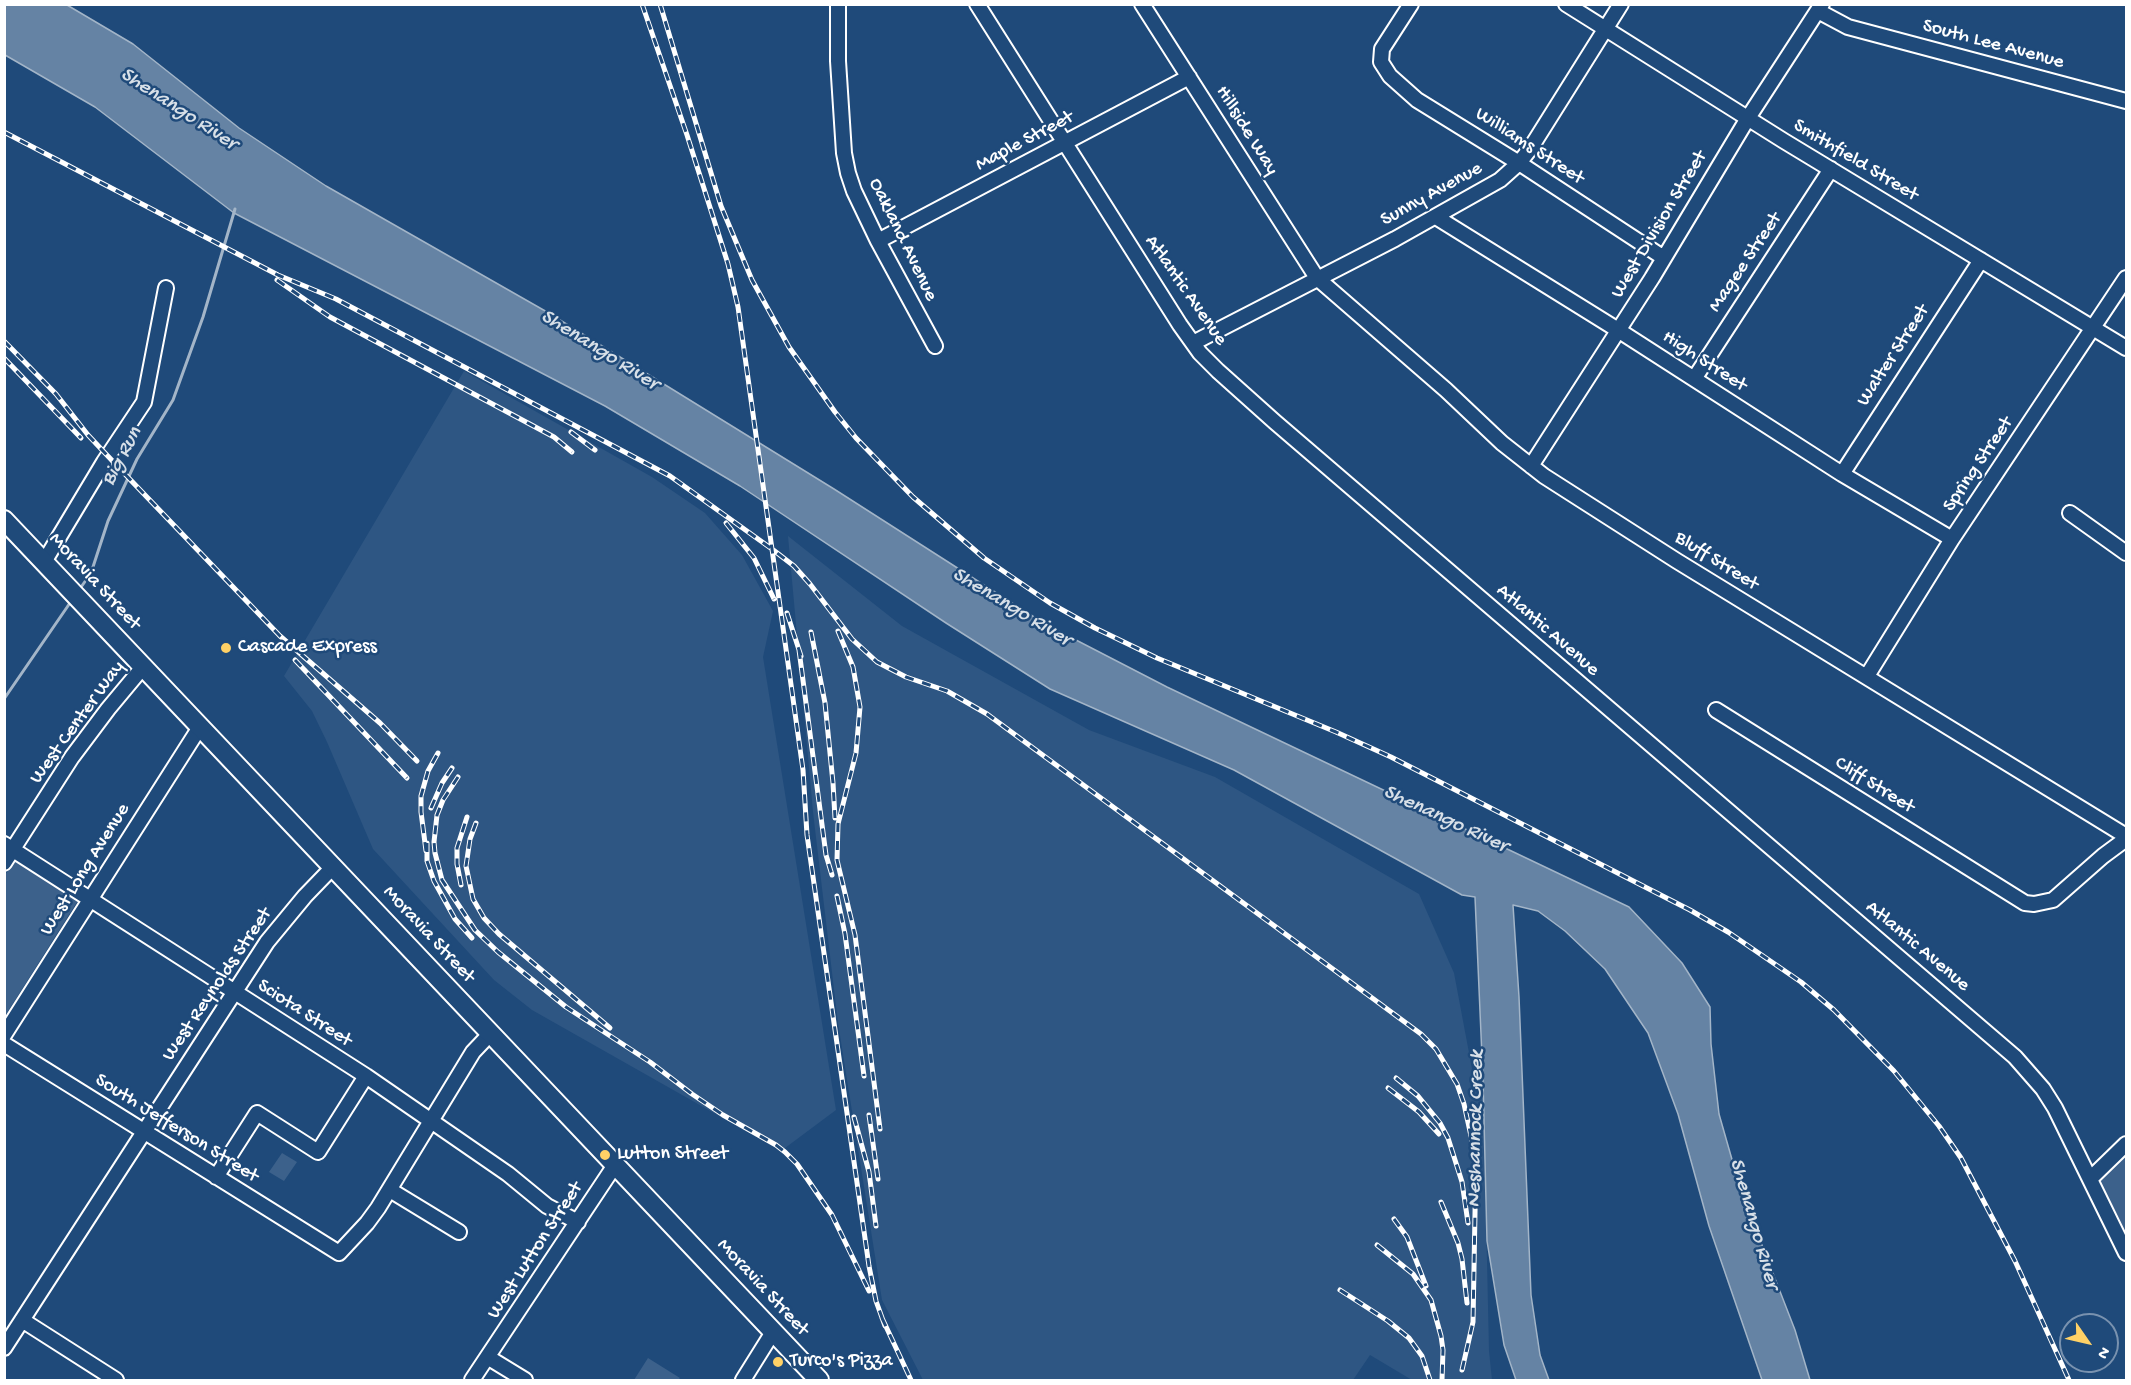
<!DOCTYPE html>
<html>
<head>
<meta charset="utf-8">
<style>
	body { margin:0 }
	#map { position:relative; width:2131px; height:1385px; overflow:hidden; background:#1f4a7a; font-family:"Gochi Hand",sans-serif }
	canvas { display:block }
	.frame { position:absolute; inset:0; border:6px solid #fff; pointer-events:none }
	.north { position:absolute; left:2059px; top:1313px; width:60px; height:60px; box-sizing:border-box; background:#1f4a7a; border:2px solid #7992af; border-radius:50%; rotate:124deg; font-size:16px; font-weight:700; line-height:24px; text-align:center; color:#fff }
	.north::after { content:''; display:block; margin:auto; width:21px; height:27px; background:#ffd166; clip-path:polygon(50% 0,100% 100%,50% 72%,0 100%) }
</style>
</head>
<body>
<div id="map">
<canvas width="2131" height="1385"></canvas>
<div class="frame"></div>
<div class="north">N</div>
</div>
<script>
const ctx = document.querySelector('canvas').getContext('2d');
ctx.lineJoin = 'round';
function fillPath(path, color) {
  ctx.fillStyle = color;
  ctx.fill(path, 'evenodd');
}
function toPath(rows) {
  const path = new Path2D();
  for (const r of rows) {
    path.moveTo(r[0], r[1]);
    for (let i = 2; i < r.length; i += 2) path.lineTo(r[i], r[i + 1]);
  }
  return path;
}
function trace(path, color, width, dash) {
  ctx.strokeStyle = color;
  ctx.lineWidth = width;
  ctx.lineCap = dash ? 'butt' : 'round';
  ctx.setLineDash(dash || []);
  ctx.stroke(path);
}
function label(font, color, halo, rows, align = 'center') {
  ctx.font = font + ' "Gochi Hand",sans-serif';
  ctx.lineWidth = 5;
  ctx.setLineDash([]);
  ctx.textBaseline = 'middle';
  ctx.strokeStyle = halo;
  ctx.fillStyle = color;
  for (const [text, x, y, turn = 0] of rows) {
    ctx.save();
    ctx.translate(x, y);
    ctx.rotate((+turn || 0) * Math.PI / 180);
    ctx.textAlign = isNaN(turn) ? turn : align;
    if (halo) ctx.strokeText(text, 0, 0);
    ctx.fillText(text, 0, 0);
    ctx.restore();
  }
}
const built = toPath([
	[464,371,652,477,705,513,742,555,773,611,763,657,836,1110,781,1151,532,1010,494,980,373,849,327,742,312,711,284,676],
	[788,536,902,626,1089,730,1215,777,1419,894,1454,973,1473,1074,1483,1080,1489,1351,1492,1380,1412,1380,1370,1355,1353,1380,923,1380,882,1300,838,1023,813,812]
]);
const green = toPath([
	[16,858,79,899,5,1016,5,875],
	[2126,1144,2126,1254,2090,1179],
	[282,1153,297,1162,284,1181,269,1172],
	[648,1358,680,1378,678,1380,634,1380]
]);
const water = toPath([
	[5,4,67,5,133,44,239,128,326,186,547,312,834,489,1045,624,1167,687,1629,907,1682,963,1710,1007,1711,1044,1719,1114,1741,1191,1795,1330,1810,1380,1762,1380,1709,1226,1678,1114,1648,1033,1605,969,1565,931,1538,911,1513,905,1519,997,1531,1295,1540,1355,1549,1380,1516,1380,1504,1345,1487,1241,1483,1080,1475,897,1462,895,1234,770,1050,689,946,623,740,486,605,406,234,213,95,107,5,55,5,4]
]);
const stream = toPath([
	[79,590,91,573,108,521,137,459,173,400,203,317,235,209],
	[4,699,72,600]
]);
const minor = toPath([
	[838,4,838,61,844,153,848,173,854,191,878,241,935,346],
	[977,4,1180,325,1200,353,1218,371,1275,422,2015,1057,2043,1089,2055,1108,2126,1253],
	[1142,4,1317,278,1446,390,1502,443,1544,476,1677,561,2126,836],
	[1411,4,1382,49,1381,62,1390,76,1417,100,1519,163,1664,258],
	[1566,4,1784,141,2126,348],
	[1818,11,1848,27,2126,101],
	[1436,217,1618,330,1842,474,1952,539],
	[878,241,1189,77],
	[1193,343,1395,239,1500,180,1519,163,1530,149,1621,4],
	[1694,379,1831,169],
	[1531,466,1652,278,1748,118,1822,4],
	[1842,474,1981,260],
	[2070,513,2126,553],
	[44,562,104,462,144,402,166,288],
	[1867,676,1952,539,2126,278],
	[1716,710,2025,903,2034,904,2053,900,2103,856,2126,839],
	[4,844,366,1076,508,1174,547,1206,578,1222],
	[4,863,72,757,108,709,143,667],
	[4,1035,200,727],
	[4,1044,339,1253,367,1223,378,1208,473,1052,491,1033],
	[216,1177,257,1113,318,1152,366,1076],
	[2090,1179,2126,1144],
	[390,1190,459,1232],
	[22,1320,116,1380],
	[4,1348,267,942,305,896,333,867],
	[489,1358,525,1380],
	[472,1380,615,1165],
	[743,1380,773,1332]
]);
const major = toPath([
	[4,520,819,1380]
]);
const rail = toPath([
	[642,4,687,135,728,264,738,307,803,770,807,835,869,1266,876,1301,885,1326],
	[660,4,721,206,752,280,789,347,835,412,856,438,913,497,984,558,1050,603,1095,628,1157,658,1336,732,1391,757,1690,910,1728,932,1801,982,1834,1010,1894,1071,1939,1126,1961,1158,2015,1261,2069,1380],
	[4,132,278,275,336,299,670,476,772,549,794,566,810,584,852,639,877,662,906,677,947,691,987,714,1421,1034,1436,1049,1457,1084,1464,1104,1476,1159,1473,1322,1462,1370],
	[277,280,330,317,554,437,572,452],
	[4,341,56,394,88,435,121,470,280,636,380,723,417,761],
	[4,358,81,438],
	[571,432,595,450],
	[726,523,754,558,774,599],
	[787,613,801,656],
	[838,631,853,667,860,707,856,753,838,824,837,860,855,935,880,1129],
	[811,632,825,703,833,783,835,818],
	[799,650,826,855,832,875],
	[295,660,407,778],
	[458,777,443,800,437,815,434,842,435,853,442,880,475,930,498,952,566,1007,650,1062,692,1094,723,1115,776,1145,785,1152,797,1164,832,1215,869,1291],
	[431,808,442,783,452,768],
	[476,823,470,839,466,866,473,899,484,918,499,934,610,1028],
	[427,843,427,861,434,881,455,919,472,938],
	[426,851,421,812,421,796,428,771,438,753],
	[461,885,457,864,457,848,467,817],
	[837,896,845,934,864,1076],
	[1396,1078,1418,1096,1440,1123,1448,1138,1462,1182,1468,1223],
	[1388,1088,1419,1112,1439,1134],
	[869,1115,878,1179],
	[854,1117,869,1172,876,1226],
	[1441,1202,1458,1243,1462,1259,1467,1303],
	[1394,1219,1407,1237,1426,1286],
	[1377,1245,1413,1274,1431,1300,1441,1336,1443,1350,1442,1380],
	[1340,1290,1388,1321,1409,1338,1422,1356,1430,1380],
	[882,1318,911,1380]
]);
const markers = [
	[226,648,6,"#ffd166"],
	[605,1155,6,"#ffd166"],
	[778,1362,6,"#ffd166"]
];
const streetNames = [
	["South Lee Avenue",1993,45,15],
	["Hillside Way",1246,131,58],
	["Maple Street",1025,142,-28],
	["Williams Street",1529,147,33],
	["Smithfield Street",1855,161,31],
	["Sunny Avenue",1432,195,-29],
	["West Division Street",1660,225,-59],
	["Oakland Avenue",902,240,64],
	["Magee Street",1746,263,-56],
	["Atlantic Avenue",1185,291,55],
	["Walter Street",1894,356,-57],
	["High Street",1704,362,33],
	["Spring Street",1979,465,-56],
	["Bluff Street",1716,562,32],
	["Moravia Street",94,582,47],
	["Atlantic Avenue",1547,631,41],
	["West Center Way",78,723,-54],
	["Cliff Street",1874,786,32],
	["West Long Avenue",86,870,-58],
	["Moravia Street",428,935,47],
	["Atlantic Avenue",1917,947,40],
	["West Reynolds Street",218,985,-56],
	["Sciota Street",304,1014,33],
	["South Jefferson Street",176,1129,32],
	["West Lutton Street",536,1251,-57],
	["Moravia Street",762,1288,47]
];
const poiNames = [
	["Cascade Express",238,648],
	["Lutton Street",617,1155],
	["Turco's Pizza",790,1362]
];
const waterNames = [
	["Shenango River",178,110,33],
	["Shenango River",599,351,32],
	["Big Run",123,457,-62],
	["Shenango River",1011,608,31],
	["Shenango River",1445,820,25],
	["Neshannock Creek",1477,1129,-89],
	["Shenango River",1753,1224,74]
];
fillPath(built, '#2e5683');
fillPath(green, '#3c618b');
fillPath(water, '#6583a4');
trace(water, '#a3b5c8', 1.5);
trace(stream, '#a3b5c8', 3);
trace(minor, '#fff', 18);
trace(major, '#fff', 22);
trace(minor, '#1f4a7a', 14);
trace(major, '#1f4a7a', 18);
trace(rail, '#fff', 5);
trace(rail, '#1f4a7a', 3, [9]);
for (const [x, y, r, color] of markers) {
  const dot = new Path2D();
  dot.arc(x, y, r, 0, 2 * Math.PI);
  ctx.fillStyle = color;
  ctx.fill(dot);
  trace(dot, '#1f4a7a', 2);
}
label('20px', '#fff', '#1f4a7a', streetNames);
label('20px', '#fff', '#1f4a7a', poiNames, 'left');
label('italic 21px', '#d8e0e8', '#1f4a7a', waterNames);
</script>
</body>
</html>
